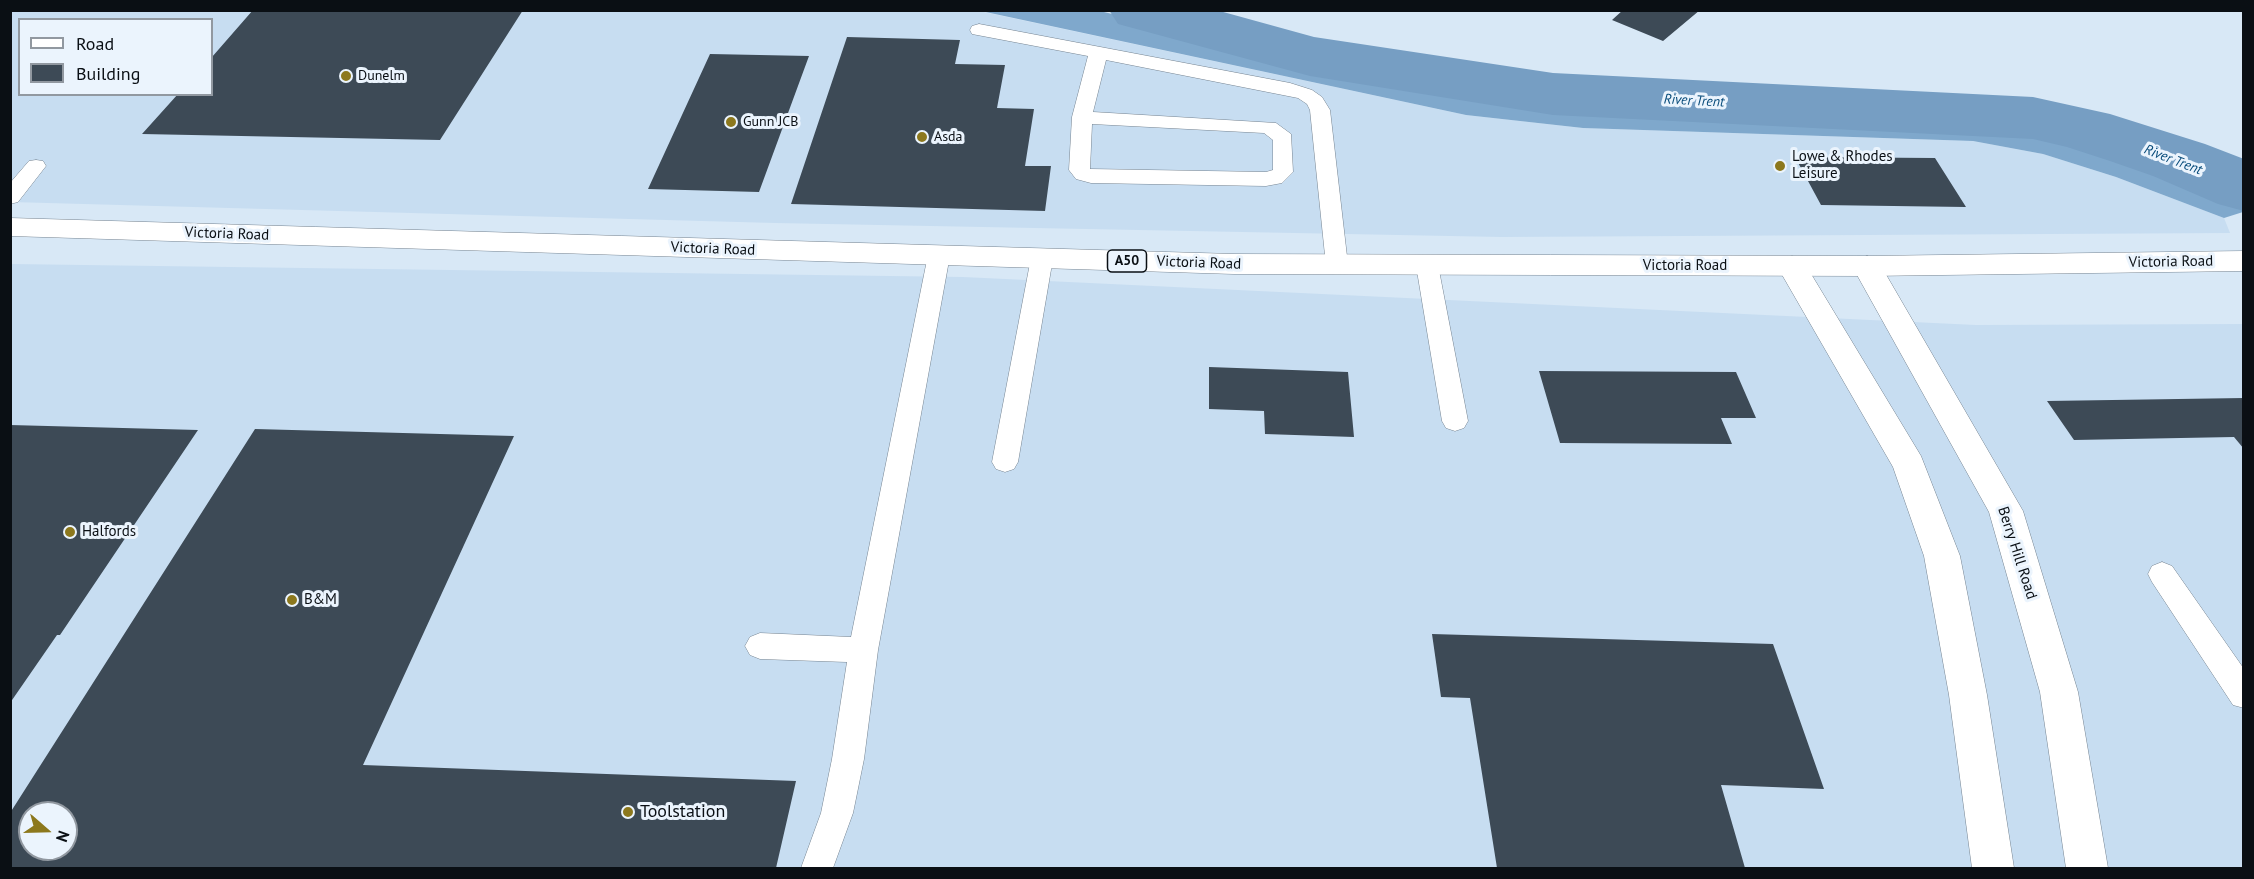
<!DOCTYPE html>
<html>
<head>
<meta charset="utf-8">
<style>
	body { margin:0 }
	#map { position:relative; width:2254px; height:879px; overflow:hidden; background:#d8e8f6; font-family:"PT Sans",sans-serif }
	canvas { display:block }
	.frame { position:absolute; inset:0; border:12px solid #0a0f14; pointer-events:none }
	.legend { position:absolute; left:18px; top:18px; width:195px; height:78px; box-sizing:border-box; background:#ebf4fd; border:2px solid #9198a0; margin:0; padding:8px 10px; list-style:none; font-size:18px; color:#0a0f14 }
	.legend li { display:flex; align-items:center; gap:12px; height:30px }
	.legend b { width:30px; border:2px solid #9198a0 }
	.north { position:absolute; left:18px; top:801px; width:60px; height:60px; box-sizing:border-box; background:#ebf4fd; border:2px solid #9198a0; border-radius:50%; rotate:110deg; font-size:16px; font-weight:700; line-height:24px; text-align:center; color:#0a0f14 }
	.north::after { content:''; display:block; margin:auto; width:21px; height:27px; background:#8c781d; clip-path:polygon(50% 0,100% 100%,50% 72%,0 100%) }
</style>
</head>
<body>
<div id="map">
<canvas width="2254" height="879"></canvas>
<div class="frame"></div>
<ul class="legend">
<li><b style="height:8px;background:#fff"></b>Road</li>
<li><b style="height:16px;background:#3d4a56"></b>Building</li>
</ul>
<div class="north">N</div>
</div>
<script>
const ctx = document.querySelector('canvas').getContext('2d');
ctx.lineJoin = 'round';
function fillPath(path, color) {
  ctx.fillStyle = color;
  ctx.fill(path, 'evenodd');
}
function toPath(rows) {
  const path = new Path2D();
  for (const r of rows) {
    path.moveTo(r[0], r[1]);
    for (let i = 2; i < r.length; i += 2) path.lineTo(r[i], r[i + 1]);
  }
  return path;
}
function trace(path, color, width, dash) {
  ctx.strokeStyle = color;
  ctx.lineWidth = width;
  ctx.lineCap = dash ? 'butt' : 'round';
  ctx.setLineDash(dash || []);
  ctx.stroke(path);
}
function label(font, color, halo, rows, align = 'center') {
  ctx.font = font + ' "PT Sans",sans-serif';
  ctx.lineWidth = 6;
  ctx.setLineDash([]);
  ctx.textBaseline = 'middle';
  ctx.strokeStyle = halo;
  ctx.fillStyle = color;
  for (const [text, x, y, turn = 0] of rows) {
    ctx.save();
    ctx.translate(x, y);
    ctx.rotate((+turn || 0) * Math.PI / 180);
    ctx.textAlign = isNaN(turn) ? turn : align;
    if (halo) ctx.strokeText(text, 0, 0);
    ctx.fillText(text, 0, 0);
    ctx.restore();
  }
}
const built = toPath([
	[10,11,979,11,1466,115,1583,128,1973,141,2043,154,2116,177,2224,218,2230,233,1502,237,775,223,11,202],
	[20,20,212,20,212,94,20,94],
	[11,264,963,277,1976,325,2243,324,2243,868,11,868],
	[30,813,66,813,66,849,30,849]
]);
const forest = toPath([
	[981,11,1100,11,1289,58,1500,97,1565,104,1708,108,1878,117,2078,138,2143,157,2205,182,2243,205,2243,212,2224,218,2116,177,2043,154,1973,141,1583,128,1466,115]
]);
const water = toPath([
	[2031,110,2123,131,2243,178,2243,205,2205,182,2143,157,2078,138,2031,110]
]);
const river = toPath([
	[1109,10,1216,10,1314,37,1553,73,2033,97,2110,114,2205,144,2244,159,2244,211,2218,204,2153,176,2110,161,2067,147,2033,139,1553,115,1310,76,1118,24,1109,10]
]);
const building = toPath([
	[253,10,523,10,440,140,142,134,178,94,212,94,212,57],
	[1623,10,1700,10,1663,41,1612,20],
	[847,37,960,40,955,64,1005,65,997,108,1034,109,1025,166,1051,166,1045,211,791,204],
	[710,54,809,56,759,192,648,189],
	[1795,157,1935,158,1966,207,1821,205],
	[1209,367,1348,372,1354,437,1265,434,1264,411,1209,409],
	[1539,371,1736,372,1756,418,1721,418,1732,444,1560,443],
	[2244,398,2244,449,2234,437,2074,440,2047,401],
	[10,425,198,430,60,635,57,635,10,703],
	[255,429,514,436,363,765,796,781,776,868,10,868,10,813],
	[30,813,66,813,66,849,30,849],
	[1432,634,1773,644,1824,789,1721,785,1745,868,1497,868,1470,698,1441,697]
]);
const service = toPath([
	[979,24,1290,83,1312,90,1322,97,1330,110,1348,265,1345,270,1337,273,1329,270,1326,265,1310,110,1307,104,1298,98,1106,60,1093,112,1276,123,1291,134,1293,172,1282,183,1266,186,1091,183,1076,179,1069,170,1072,117,1088,56,972,34,970,30,972,26,979,24],
	[1092,124,1264,133,1273,140,1273,170,1266,172,1090,169,1092,124],
	[36,160,43,161,46,166,18,202,10,204,10,183,29,161,36,160],
	[939,248,947,250,950,255,878,650,864,759,853,813,833,868,801,868,821,813,832,759,847,662,760,659,750,655,745,646,750,637,760,633,851,637,928,255,931,250,939,248],
	[1042,250,1050,253,1053,258,1018,462,1014,469,1005,472,996,469,992,462,1031,258,1034,253,1042,250],
	[1427,257,1435,260,1438,265,1468,421,1464,428,1455,431,1446,428,1442,421,1416,265,1419,260,1427,257],
	[2162,562,2172,566,2244,669,2244,708,2233,705,2152,582,2148,574,2152,566,2162,562]
]);
const minor = toPath([
	[1792,256,1802,259,1921,456,1960,556,1987,695,2014,868,1972,868,1949,695,1924,556,1893,467,1777,266,1782,259,1792,256],
	[1867,256,1877,259,2023,511,2078,692,2108,868,2066,868,2040,692,1989,512,1852,266,1857,259,1867,256]
]);
const primary = toPath([
	[10,218,1234,254,1867,256,2244,251,2244,271,1867,276,1234,274,10,236,10,218]
]);
const markers = [
	[346,76,6,"#8c781d"],
	[731,122,6,"#8c781d"],
	[922,137,6,"#8c781d"],
	[1780,166,6,"#8c781d"],
	[70,532,6,"#8c781d"],
	[292,600,6,"#8c781d"],
	[628,812,6,"#8c781d"]
];
const farPoinames = [
	["Dunelm",358,76],
	["Gunn JCB",743,122],
	["Asda",934,137]
];
const farWaternames = [
	["River Trent",1694,101,3],
	["River Trent",2173,160,21]
];
const shields = [
	[1127,261,39]
];
const shieldNames = [
	["A50",1127,261]
];
const poiNames = [
	["Lowe & Rhodes",1792,157],
	["Leisure",1792,174],
	["Halfords",82,532],
	["B&M",304,600]
];
const streetNames = [
	["Victoria Road",227,234,2],
	["Victoria Road",713,249,2],
	["Victoria Road",2171,262,-1],
	["Victoria Road",1199,263,2],
	["Victoria Road",1685,266],
	["Berry Hill Road",2017,553,72]
];
const nearPoinames = [
	["Toolstation",640,812]
];
fillPath(built, '#c7ddf1');
fillPath(forest, '#7fa8cc');
fillPath(water, '#769ec3');
trace(water, '#56738e', 1.5);
fillPath(river, '#769ec3');
fillPath(building, '#3d4a56');
trace(service, '#778592', 1);
trace(minor, '#778592', 1);
trace(primary, '#778592', 1);
fillPath(service, '#fff');
fillPath(minor, '#fff');
fillPath(primary, '#fff');
for (const [x, y, r, color] of markers) {
  const dot = new Path2D();
  dot.arc(x, y, r, 0, 2 * Math.PI);
  ctx.fillStyle = color;
  ctx.fill(dot);
  trace(dot, '#ebf4fd', 2);
}
label('14px', '#0a0f14', '#ebf4fd', farPoinames, 'left');
label('italic 14px', '#074b7a', '#ebf4fd', farWaternames);
for (const [x, y, w] of shields) {
  const box = new Path2D();
  box.roundRect(x - w / 2, y - 11, w, 22, 4.5);
  ctx.fillStyle = '#ebf4fd';
  ctx.fill(box);
  trace(box, '#0a0f14', 1.5);
}
label('bold 14px', '#0a0f14', null, shieldNames);
label('15px', '#0a0f14', '#ebf4fd', poiNames, 'left');
label('15px', '#0a0f14', '#ebf4fd', streetNames);
label('18px', '#0a0f14', '#ebf4fd', nearPoinames, 'left');
</script>
</body>
</html>
